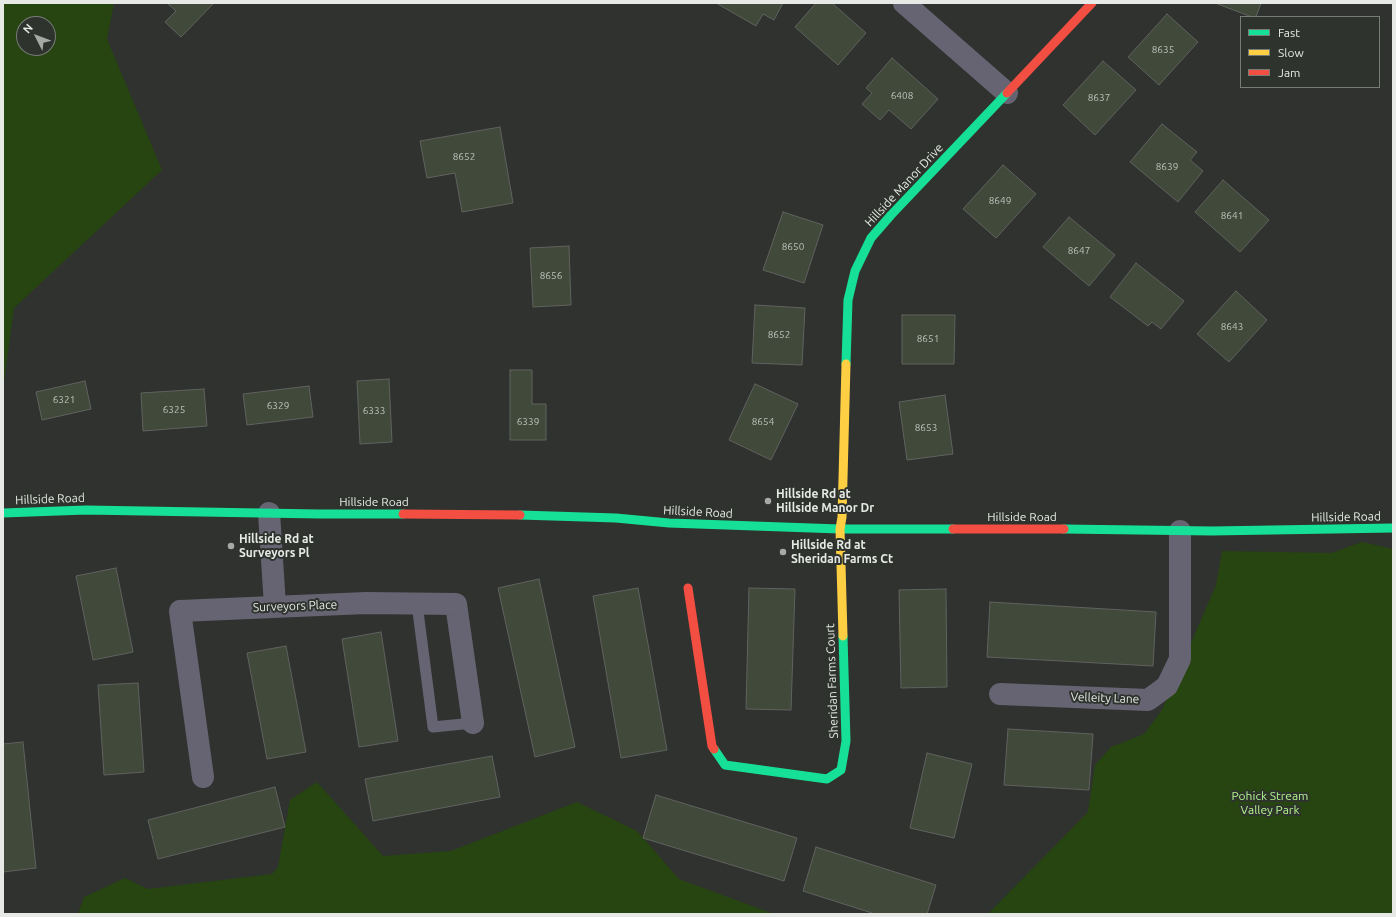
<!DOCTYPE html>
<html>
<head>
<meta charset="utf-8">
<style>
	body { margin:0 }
	#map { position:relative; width:1396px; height:917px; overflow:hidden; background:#30322f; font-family:Ubuntu,sans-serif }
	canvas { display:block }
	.frame { position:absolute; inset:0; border:4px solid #e6e9e5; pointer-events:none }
	.legend { position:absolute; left:1240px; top:16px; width:140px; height:72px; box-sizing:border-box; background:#2f332e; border:1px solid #787c77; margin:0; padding:5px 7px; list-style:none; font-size:12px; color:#e6e9e5 }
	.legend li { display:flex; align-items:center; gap:8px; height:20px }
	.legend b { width:20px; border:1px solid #787c77 }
	.north { position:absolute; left:16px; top:16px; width:40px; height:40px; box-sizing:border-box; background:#2f332e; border:1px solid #787c77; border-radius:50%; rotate:312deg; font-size:11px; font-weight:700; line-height:16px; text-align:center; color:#e6e9e5 }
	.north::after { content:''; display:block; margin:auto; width:14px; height:18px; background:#a6a9a5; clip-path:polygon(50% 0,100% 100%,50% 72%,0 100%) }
</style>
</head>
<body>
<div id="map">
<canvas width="1396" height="917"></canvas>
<div class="frame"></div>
<ul class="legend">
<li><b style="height:5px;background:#16e098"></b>Fast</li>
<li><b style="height:5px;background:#ffcf43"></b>Slow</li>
<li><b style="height:5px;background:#f24e42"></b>Jam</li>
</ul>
<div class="north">N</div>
</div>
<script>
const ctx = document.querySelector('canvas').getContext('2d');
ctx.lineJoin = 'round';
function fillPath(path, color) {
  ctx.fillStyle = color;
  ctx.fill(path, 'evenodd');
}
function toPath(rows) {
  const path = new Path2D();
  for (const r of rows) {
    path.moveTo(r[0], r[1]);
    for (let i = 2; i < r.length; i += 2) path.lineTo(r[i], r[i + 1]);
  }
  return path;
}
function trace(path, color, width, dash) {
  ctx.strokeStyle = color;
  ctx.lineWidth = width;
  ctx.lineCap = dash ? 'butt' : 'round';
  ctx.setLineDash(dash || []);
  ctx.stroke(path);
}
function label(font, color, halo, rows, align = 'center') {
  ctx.font = font + ' Ubuntu,sans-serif';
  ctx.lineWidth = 4;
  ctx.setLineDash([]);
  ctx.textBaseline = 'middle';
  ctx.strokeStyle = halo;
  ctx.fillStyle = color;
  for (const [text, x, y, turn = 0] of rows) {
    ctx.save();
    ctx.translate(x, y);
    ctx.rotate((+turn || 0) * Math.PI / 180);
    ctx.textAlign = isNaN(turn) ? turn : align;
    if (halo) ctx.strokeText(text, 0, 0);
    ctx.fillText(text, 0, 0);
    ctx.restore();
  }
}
const green = toPath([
	[3,3,114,3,107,39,162,170,14,308,3,389],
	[24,24,48,24,48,48,24,48],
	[1362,542,1393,549,1393,914,988,914,1088,812,1095,765,1111,747,1144,734,1162,710,1216,585,1222,551,1331,553],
	[317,782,383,856,451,851,577,802,637,831,679,879,774,914,78,914,84,897,125,878,148,889,272,874,278,867,290,800]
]);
const building = toPath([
	[167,3,214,3,181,37,165,22,176,11,167,3],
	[716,3,783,3,774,20,763,14,756,26,716,3],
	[816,3,832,3,866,33,838,65,795,27,816,3],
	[1215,3,1261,3,1256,17,1252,17,1215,3],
	[1167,14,1198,42,1159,85,1128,57,1167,14],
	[892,58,938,99,911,129,889,110,880,120,862,104,872,93,866,88,892,58],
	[1103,61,1136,90,1095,135,1063,105,1103,61],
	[1162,124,1197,152,1190,160,1203,171,1178,202,1130,162,1162,124],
	[500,127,513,203,462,212,455,173,427,178,420,141,500,127],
	[1003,165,1036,194,996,238,963,209,1003,165],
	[1223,180,1269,220,1240,252,1195,212,1223,180],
	[783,212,823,225,804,283,763,270,783,212],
	[1069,217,1115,255,1089,286,1043,247,1069,217],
	[569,246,571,305,533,307,530,248,569,246],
	[1136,263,1184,301,1161,329,1152,322,1148,326,1110,297,1136,263],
	[1236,291,1267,320,1229,362,1197,334,1236,291],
	[755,305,805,308,802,365,752,363,755,305],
	[902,315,955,315,954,364,902,364,902,315],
	[510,370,532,370,532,404,546,404,546,440,510,440,510,370],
	[389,379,392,442,360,444,357,381,389,379],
	[85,381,91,409,42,420,36,392,85,381],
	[755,384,798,404,771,460,729,440,755,384],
	[309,386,313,417,247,425,243,394,309,386],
	[204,389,207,426,143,431,141,393,204,389],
	[945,395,953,454,907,460,899,402,945,395],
	[116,568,133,652,93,660,76,576,116,568],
	[539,579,575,747,535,757,498,588,539,579],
	[638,588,667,750,621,758,593,596,638,588],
	[749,588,795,589,791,710,746,709,749,588],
	[946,589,947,687,901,688,899,590,946,589],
	[990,602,1156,612,1153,666,987,657,990,602],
	[381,632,398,741,359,747,342,639,381,632],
	[286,646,306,752,267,759,247,653,286,646],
	[138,683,144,772,104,775,98,685,138,683],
	[1008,729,1093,734,1089,790,1004,785,1008,729],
	[23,742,36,868,3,872,3,744,23,742],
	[927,753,972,764,954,838,910,828,927,753],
	[492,756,500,797,373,821,365,779,492,756],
	[275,787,285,827,158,859,148,820,275,787],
	[656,795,797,838,784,881,643,838,656,795],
	[816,847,936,885,927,914,875,914,803,891,816,847]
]);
const lane = toPath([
	[417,604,433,727,473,723]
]);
const street = toPath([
	[904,3,1007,93],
	[269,513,275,606],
	[1000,694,1148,700,1167,686,1180,659,1180,531],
	[203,777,180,611,366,603,456,604,473,723]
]);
const fast = toPath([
	[846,364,848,300,855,271,871,238,891,215,1007,93],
	[3,513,86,510,319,514,403,514],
	[520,515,616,518,669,523,840,529,953,529],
	[1064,529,1212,531,1393,528],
	[714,749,725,765,827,779,841,770,846,741,843,636]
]);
const slow = toPath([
	[843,636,840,529,842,517,846,364]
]);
const jam = toPath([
	[1007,93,1092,3],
	[403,514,520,515],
	[953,529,1064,529],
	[688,588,712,746,714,749]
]);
const markers = [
	[768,501,4,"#a6a9a5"],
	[231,546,4,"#a6a9a5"],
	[783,552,4,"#a6a9a5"]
];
const numberNames = [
	["8635",1163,50],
	["6408",902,96],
	["8637",1099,98],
	["8652",464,157],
	["8639",1167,167],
	["8649",1000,201],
	["8641",1232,216],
	["8650",793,247],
	["8647",1079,251],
	["8656",551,276],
	["8643",1232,327],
	["8652",779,335],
	["8651",928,339],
	["6321",64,400],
	["6329",278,406],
	["6325",174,410],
	["6333",374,411],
	["6339",528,422],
	["8654",763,422],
	["8653",926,428]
];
const streetNames = [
	["Hillside Manor Drive",904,185,-47],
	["Hillside Road",50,499,-2],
	["Hillside Road",374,502],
	["Hillside Road",698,512,3],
	["Hillside Road",1022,517],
	["Hillside Road",1346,517,-1],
	["Surveyors Place",295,606,-2],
	["Sheridan Farms Court",832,681,-92],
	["Velleity Lane",1105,698,2]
];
const poiNames = [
	["Hillside Rd at",776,494],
	["Hillside Manor Dr",776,508],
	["Hillside Rd at",239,539],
	["Surveyors Pl",239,553],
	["Hillside Rd at",791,545],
	["Sheridan Farms Ct",791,559]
];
const parkNames = [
	["Pohick Stream",1270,796],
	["Valley Park",1270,810]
];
fillPath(green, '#264510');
fillPath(building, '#40493a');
trace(building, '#60625f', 1);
trace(lane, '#666473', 11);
trace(street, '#666473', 22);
trace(fast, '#16e098', 9);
trace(slow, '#ffcf43', 9);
trace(jam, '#f24e42', 9);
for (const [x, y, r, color] of markers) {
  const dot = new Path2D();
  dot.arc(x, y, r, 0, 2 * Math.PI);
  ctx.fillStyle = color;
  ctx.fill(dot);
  trace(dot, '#2f332e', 1.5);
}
label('10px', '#bcc1ba', null, numberNames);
label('12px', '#e6e9e5', '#2f332e', streetNames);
label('bold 12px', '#e6e9e5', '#2f332e', poiNames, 'left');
label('12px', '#b0f48d', '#2f332e', parkNames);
</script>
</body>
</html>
